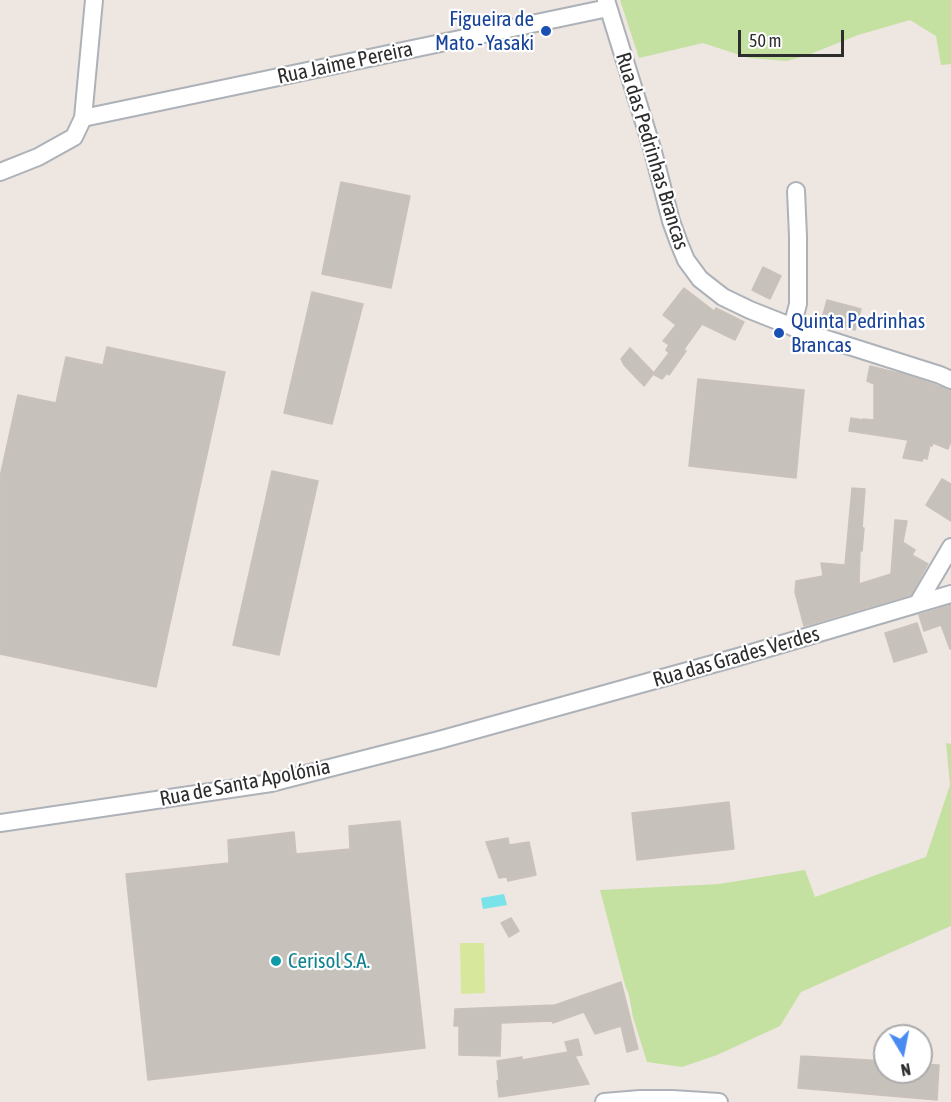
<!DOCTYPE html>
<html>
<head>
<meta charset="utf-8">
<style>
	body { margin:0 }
	#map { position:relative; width:951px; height:1102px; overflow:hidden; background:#eee6e1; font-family:"Asap Condensed",sans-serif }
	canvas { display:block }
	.north { position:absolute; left:873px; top:1024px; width:60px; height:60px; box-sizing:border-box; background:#fff; border:2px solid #ababab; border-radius:50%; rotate:170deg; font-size:16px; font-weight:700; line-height:24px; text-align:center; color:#2d2d2d }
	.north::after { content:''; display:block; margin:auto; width:21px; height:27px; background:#4a8bf2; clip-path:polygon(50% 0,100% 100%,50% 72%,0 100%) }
	.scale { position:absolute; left:738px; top:30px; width:106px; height:27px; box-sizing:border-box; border:3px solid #2d2d2d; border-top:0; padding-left:8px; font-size:18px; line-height:21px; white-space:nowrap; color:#2d2d2d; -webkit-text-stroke:4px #fff; paint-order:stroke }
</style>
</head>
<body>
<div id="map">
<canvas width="951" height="1102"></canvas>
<div class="north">N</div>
<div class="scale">50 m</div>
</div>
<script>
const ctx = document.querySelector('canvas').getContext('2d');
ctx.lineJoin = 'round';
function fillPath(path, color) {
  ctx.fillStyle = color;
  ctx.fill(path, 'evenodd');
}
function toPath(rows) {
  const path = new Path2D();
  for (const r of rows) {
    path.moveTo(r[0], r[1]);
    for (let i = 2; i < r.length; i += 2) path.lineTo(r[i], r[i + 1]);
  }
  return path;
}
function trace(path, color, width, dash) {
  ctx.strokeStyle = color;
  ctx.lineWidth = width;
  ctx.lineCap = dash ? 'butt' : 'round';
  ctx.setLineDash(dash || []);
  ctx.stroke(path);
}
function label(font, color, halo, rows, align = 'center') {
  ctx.font = font + ' "Asap Condensed",sans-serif';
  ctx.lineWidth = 4.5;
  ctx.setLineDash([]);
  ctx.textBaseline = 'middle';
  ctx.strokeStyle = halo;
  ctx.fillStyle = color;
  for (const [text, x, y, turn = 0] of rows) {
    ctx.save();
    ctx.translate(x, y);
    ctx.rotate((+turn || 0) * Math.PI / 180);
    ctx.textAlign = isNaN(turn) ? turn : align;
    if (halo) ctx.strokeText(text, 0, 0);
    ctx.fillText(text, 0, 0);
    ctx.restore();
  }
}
const green = toPath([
	[620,0,951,0,951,64,941,65,936,36,910,20,858,35,808,55,787,61,749,58,703,43,639,58],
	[946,743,951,744,951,926,801,992,780,1026,717,1055,682,1067,647,1062,633,1017,629,995,625,985,600,890,719,884,805,870,815,897,926,857,950,785]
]);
const pitch = toPath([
	[460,943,484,943,485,993,461,994]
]);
const water = toPath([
	[504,894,507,905,483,909,481,898]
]);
const building = toPath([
	[341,182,410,196,391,288,322,274,341,182],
	[763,267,781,276,770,299,752,290,763,267],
	[684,288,714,311,716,308,744,322,735,340,702,324,684,349,686,351,669,375,667,373,662,379,653,374,669,353,666,350,669,345,663,341,676,325,663,315,684,288],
	[312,292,363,304,332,424,284,413,312,292],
	[827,300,861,309,855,330,834,324,833,330,820,326,827,300],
	[107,347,225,372,156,687,0,654,0,477,18,395,56,403,66,357,103,365,107,347],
	[630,348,654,373,644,386,624,365,621,359,630,348],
	[870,366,902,374,951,390,951,441,948,449,933,443,932,446,930,445,927,459,923,458,922,461,903,458,908,440,849,431,851,418,863,420,863,419,874,420,874,384,867,381,870,366],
	[698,379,804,390,796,478,689,466,698,379],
	[272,471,318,481,279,655,233,645,272,471],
	[942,479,951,484,951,521,926,505,942,479],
	[852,488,865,489,862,528,864,528,862,551,860,551,859,584,891,574,895,520,907,521,902,547,904,543,915,550,912,555,928,564,911,595,804,626,795,592,796,581,823,576,821,563,845,565,852,488],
	[951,605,951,649,950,649,941,625,924,631,919,615,951,605],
	[917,623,927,652,894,662,885,633,917,623],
	[729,802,734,849,637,860,632,813,729,802],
	[400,821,425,1048,148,1080,126,874,229,863,228,840,294,832,296,854,350,849,349,826,400,821],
	[508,838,509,845,529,842,536,875,508,881,507,877,499,878,486,842,508,838],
	[511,918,519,931,509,937,501,923,511,918],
	[621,982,638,1049,627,1052,621,1026,595,1034,584,1012,553,1023,552,1021,501,1023,500,1056,459,1055,459,1026,454,1026,455,1009,555,1005,621,982],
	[578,1039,582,1055,575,1056,589,1084,499,1097,497,1081,499,1080,497,1061,522,1057,522,1060,568,1052,565,1042,578,1039],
	[801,1056,885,1061,885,1072,921,1072,921,1064,939,1065,937,1100,798,1088,801,1056]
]);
const minor = toPath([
	[606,0,652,148,671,221,679,243,686,260,700,279,723,297,750,310,808,333,940,375,951,380],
	[83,118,608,8],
	[0,172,38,157,74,137,83,118,94,0],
	[792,327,798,304,798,236,796,191],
	[918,603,951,547],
	[0,823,271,783,439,740,738,657,951,594],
	[604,1102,640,1099,672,1099,719,1102]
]);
const markers = [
	[546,31,6,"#1a4fb4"],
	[779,333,6,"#1a4fb4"],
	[276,961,6,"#0f9aa8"]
];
const transitNames = [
	["Figueira de",534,19],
	["Mato - Yasaki",534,43],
	["Quinta Pedrinhas",791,321,"left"],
	["Brancas",791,345,"left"]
];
const streetNames = [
	["Rua Jaime Pereira",345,63,-12],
	["Rua das Pedrinhas Brancas",652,151,73],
	["Rua das Grades Verdes",736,657,-16],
	["Rua de Santa Apolónia",245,783,-11]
];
const cultureNames = [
	["Cerisol S.A.",288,961]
];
fillPath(green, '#c4e1a1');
fillPath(pitch, '#d7e89d');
fillPath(water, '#7ae3ea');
fillPath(building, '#c7c1bc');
trace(building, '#cac1ba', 1.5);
trace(minor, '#adb2b9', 20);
trace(minor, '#fff', 16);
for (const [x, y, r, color] of markers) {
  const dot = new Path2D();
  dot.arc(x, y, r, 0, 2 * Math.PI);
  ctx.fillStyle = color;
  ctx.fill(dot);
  trace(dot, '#fff', 2);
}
label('21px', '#164399', '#fff', transitNames, 'right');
label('21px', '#2d2d2d', '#fff', streetNames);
label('21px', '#0d838f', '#fff', cultureNames, 'left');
</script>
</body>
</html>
